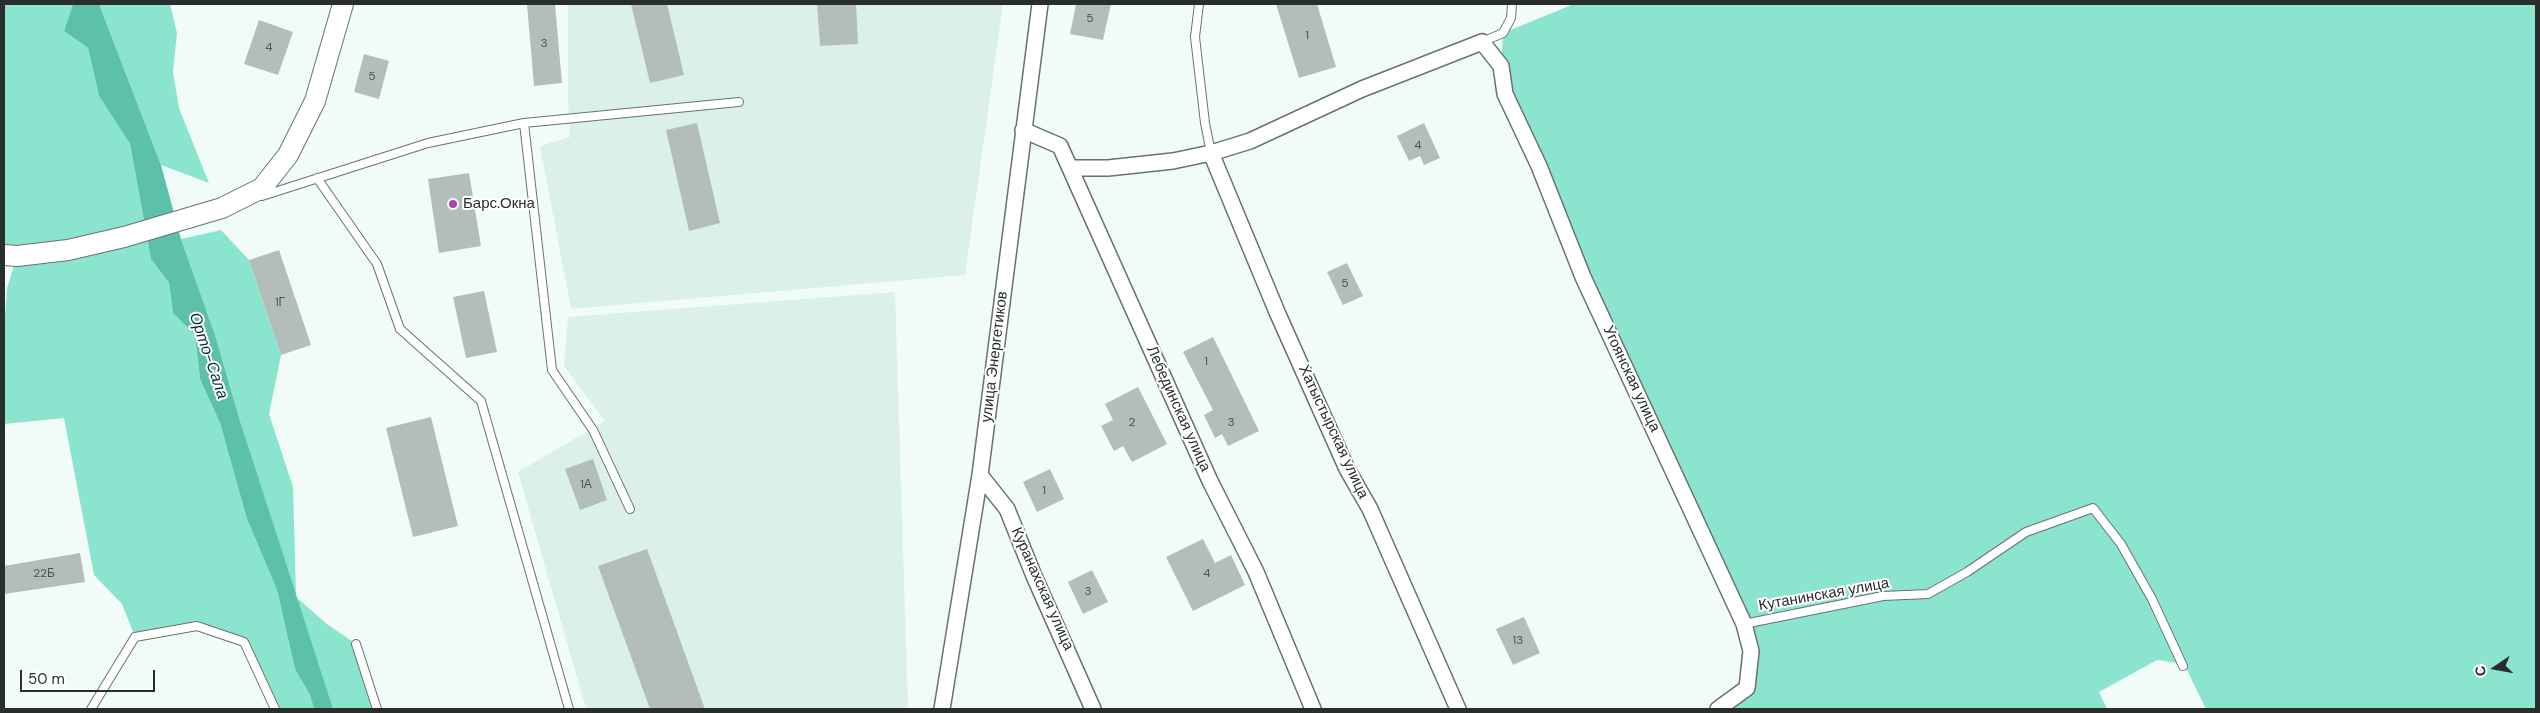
<!DOCTYPE html>
<html>
<head>
<meta charset="utf-8">
<style>
	body { margin:0 }
	#map { position:relative; width:2540px; height:713px; overflow:hidden; background:#f1fcf9; font-family:"DM Sans",sans-serif }
	canvas { display:block }
	.frame { position:absolute; inset:0; border:5px solid #292e2c; pointer-events:none }
	.north { position:absolute; left:2470px; top:643px; width:50px; height:50px; -webkit-text-stroke:4px #fff; paint-order:stroke; rotate:258deg; font-size:14px; font-weight:700; line-height:20px; text-align:center; color:#292e2c }
	.north::after { content:''; display:block; margin:auto; width:18px; height:22px; background:#292e2c; clip-path:polygon(50% 0,100% 100%,50% 72%,0 100%) }
	.scale { position:absolute; left:20px; top:670px; width:135px; height:22px; box-sizing:border-box; border:2px solid #292e2c; border-top:0; padding-left:6px; font-size:15px; line-height:18px; white-space:nowrap; color:#292e2c; -webkit-text-stroke:4px #fff; paint-order:stroke }
</style>
</head>
<body>
<div id="map">
<canvas width="2540" height="713"></canvas>
<div class="frame"></div>
<div class="north">С</div>
<div class="scale">50 m</div>
</div>
<script>
const ctx = document.querySelector('canvas').getContext('2d');
ctx.lineJoin = 'round';
function fillPath(path, color) {
  ctx.fillStyle = color;
  ctx.fill(path, 'evenodd');
}
function toPath(rows) {
  const path = new Path2D();
  for (const r of rows) {
    path.moveTo(r[0], r[1]);
    for (let i = 2; i < r.length; i += 2) path.lineTo(r[i], r[i + 1]);
  }
  return path;
}
function trace(path, color, width, dash) {
  ctx.strokeStyle = color;
  ctx.lineWidth = width;
  ctx.lineCap = dash ? 'butt' : 'round';
  ctx.setLineDash(dash || []);
  ctx.stroke(path);
}
function label(font, color, halo, rows, align = 'center') {
  ctx.font = font + ' "DM Sans",sans-serif';
  ctx.lineWidth = 4;
  ctx.setLineDash([]);
  ctx.textBaseline = 'middle';
  ctx.strokeStyle = halo;
  ctx.fillStyle = color;
  for (const [text, x, y, turn = 0] of rows) {
    ctx.save();
    ctx.translate(x, y);
    ctx.rotate((+turn || 0) * Math.PI / 180);
    ctx.textAlign = isNaN(turn) ? turn : align;
    if (halo) ctx.strokeText(text, 0, 0);
    ctx.fillText(text, 0, 0);
    ctx.restore();
  }
}
const built = toPath([
	[568,4,1003,4,965,275,571,309,540,146,570,137,568,102],
	[895,292,908,709,586,709,518,472,605,421,564,366,568,317]
]);
const green = toPath([
	[4,4,73,4,64,31,88,48,99,96,130,144,151,259,169,283,173,313,195,335,200,379,220,423,247,519,277,590,295,669,310,695,314,709,275,709,244,642,197,626,135,637,122,604,94,575,64,418,4,424,4,331,7,288,17,256,4,249],
	[99,4,170,4,177,33,173,72,179,108,209,183,161,165],
	[1574,4,2536,4,2536,709,2206,709,2184,664,2157,660,2099,692,2107,709,1718,709,1747,688,1751,651,1501,66,1503,33],
	[221,230,249,260,281,355,269,414,293,487,296,597,327,624,356,644,377,709,333,709,321,677,241,424,215,335,181,239]
]);
const water = toPath([
	[73,4,99,4,161,165,181,239,215,335,241,424,333,709,314,709,310,695,295,669,277,590,247,519,220,423,200,379,195,335,173,313,169,283,151,259,130,144,99,96,88,48,64,31]
]);
const building = toPath([
	[527,4,555,4,562,83,534,86],
	[631,4,667,4,684,75,650,83],
	[817,4,856,4,858,44,820,46],
	[1076,4,1111,4,1103,40,1070,34],
	[1276,4,1317,4,1336,67,1299,78],
	[259,20,293,32,278,75,244,64],
	[364,54,389,61,379,99,354,92],
	[697,123,720,223,689,231,666,130],
	[1424,123,1440,158,1424,165,1420,156,1409,161,1397,136],
	[469,173,481,246,439,253,428,179],
	[279,250,311,345,281,355,249,260],
	[1347,263,1363,296,1343,305,1327,272],
	[484,291,497,352,466,358,453,297],
	[1213,337,1259,431,1228,446,1222,434,1215,438,1204,415,1213,410,1183,352],
	[1138,387,1167,444,1132,462,1123,446,1114,451,1101,426,1113,420,1105,404],
	[431,417,458,526,413,537,386,428],
	[593,459,607,500,580,510,565,469],
	[1050,469,1064,499,1037,512,1023,482],
	[1203,539,1215,563,1231,555,1245,585,1193,611,1166,557],
	[647,549,705,709,650,709,598,566],
	[80,553,85,582,4,594,4,566],
	[1092,570,1108,602,1083,614,1068,582],
	[1524,617,1540,653,1513,665,1496,629]
]);
const lane = toPath([
	[1199,4,1195,37,1205,123,1211,153],
	[1482,42,1503,33,1511,18,1512,4],
	[524,123,552,370,593,430,630,509],
	[317,178,377,264,400,329,481,401,569,709],
	[262,196,428,143,524,123,739,102],
	[1744,624,1883,596,1928,594,1967,572,2026,532,2093,508,2121,544,2152,599,2183,666],
	[356,644,377,709],
	[91,709,135,637,197,626,244,642,275,709]
]);
const street = toPath([
	[1023,130,1060,146,1210,481,1256,572,1313,709],
	[1211,153,1277,312,1347,469,1370,509,1458,709],
	[1070,168,1108,168,1173,161,1211,153,1250,141,1362,89,1482,42,1501,66,1505,94,1539,166,1583,277,1744,624,1751,651,1747,688,1718,709],
	[980,475,1007,509,1034,576,1093,709],
	[942,709,980,475,1040,4]
]);
const secondary = toPath([
	[4,255,17,256,68,250,124,237,222,208,262,188,288,155,315,101,343,4]
]);
const markers = [
	[453,204,5,"#aa47ae"]
];
const numberNames = [
	["5",1090,19],
	["1",1307,36],
	["3",544,44],
	["4",269,48],
	["5",372,77],
	["4",1418,146],
	["5",1345,284],
	["1Г",280,303],
	["1",1206,362],
	["2",1132,423],
	["3",1231,423],
	["1А",586,485],
	["1",1044,491],
	["22Б",44,574],
	["4",1207,574],
	["3",1088,592],
	["13",1518,641]
];
const poiNames = [
	["Барс.Окна",463,204]
];
const streetNames = [
	["улица Энергетиков",995,357,-83],
	["Угоянская улица",1631,379,65],
	["Лебединская улица",1178,409,66],
	["Хатыстырская улица",1333,432,65],
	["Куранахская улица",1042,589,66],
	["Кутанинская улица",1824,595,-10]
];
const waterNames = [
	["Орто-Сала",208,356,71]
];
fillPath(built, '#dcf0ea');
fillPath(green, '#8be5ce');
fillPath(water, '#5dc1aa');
fillPath(building, '#b3bebb');
trace(lane, '#68726f', 10);
trace(street, '#68726f', 18);
trace(secondary, '#68726f', 22);
trace(lane, '#fff', 8);
trace(street, '#fff', 15);
trace(secondary, '#fff', 20);
for (const [x, y, r, color] of markers) {
  const dot = new Path2D();
  dot.arc(x, y, r, 0, 2 * Math.PI);
  ctx.fillStyle = color;
  ctx.fill(dot);
  trace(dot, '#fff', 2);
}
label('12px', '#4c5250', null, numberNames);
label('15px', '#292e2c', '#fff', poiNames, 'left');
label('15px', '#292e2c', '#fff', streetNames);
label('italic 16px', '#013228', '#fff', waterNames);
</script>
</body>
</html>
